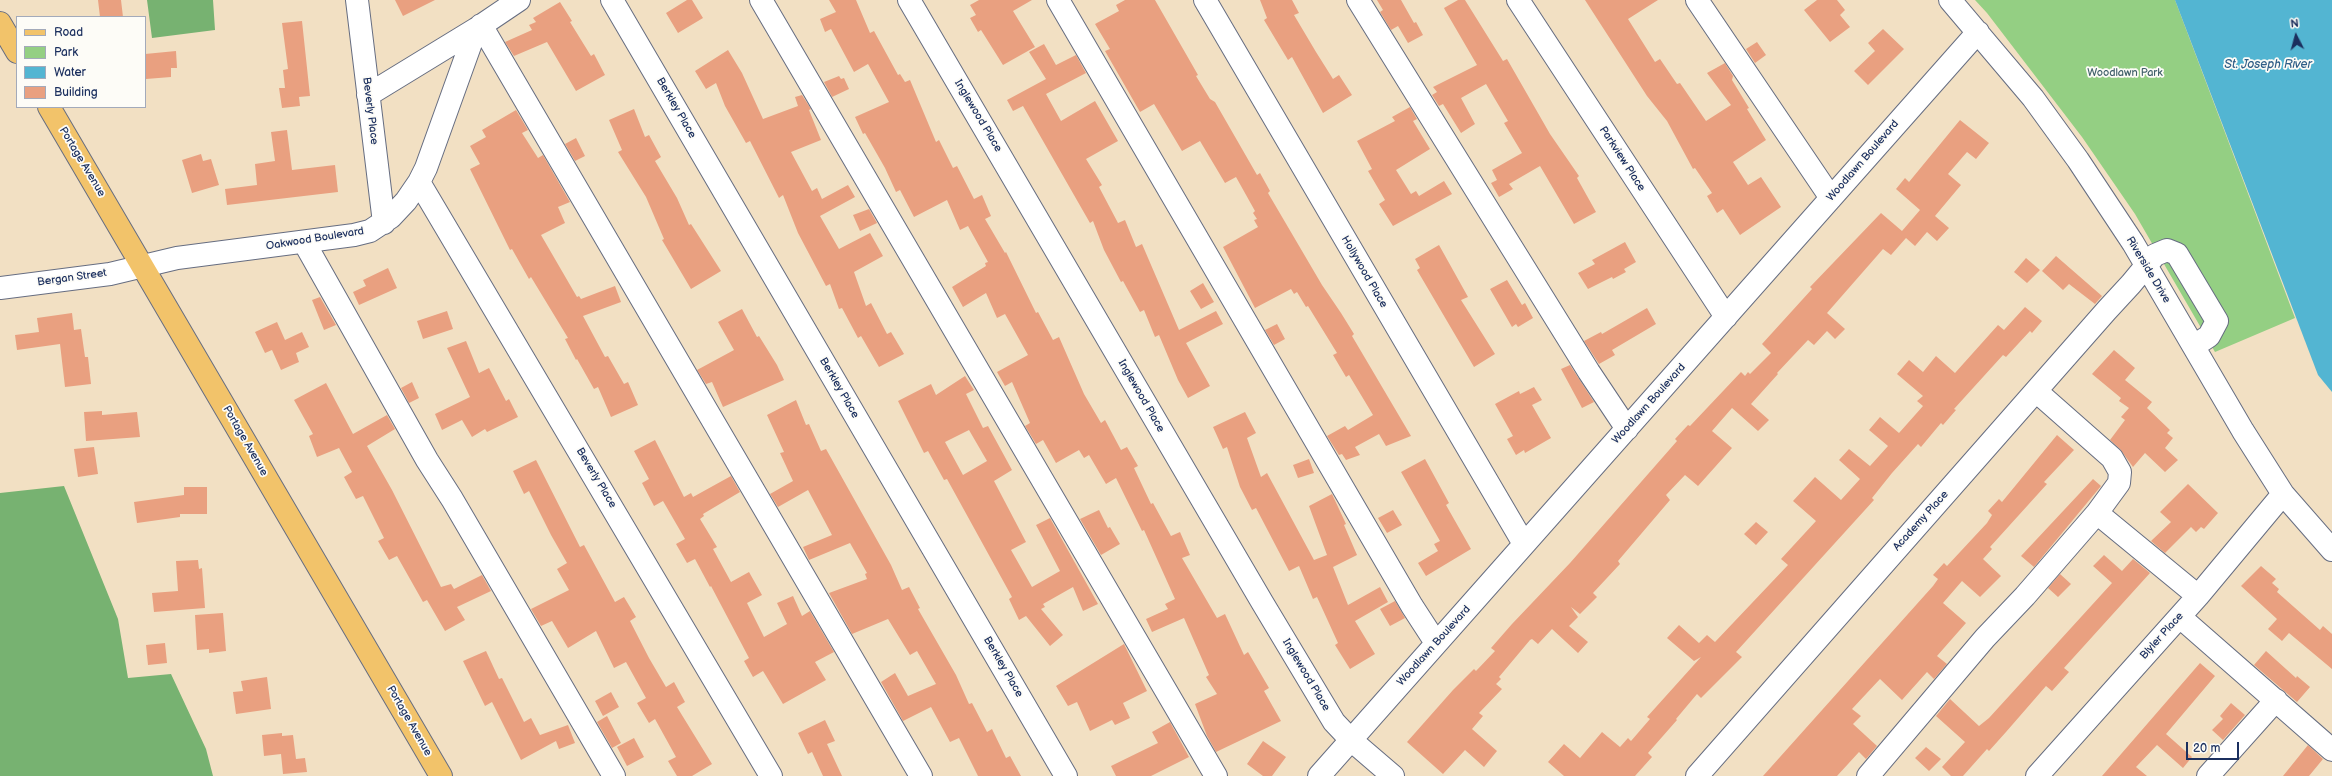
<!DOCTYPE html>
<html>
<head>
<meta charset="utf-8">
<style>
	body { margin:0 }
	#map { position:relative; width:2332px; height:776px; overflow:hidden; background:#f2e0c3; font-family:"Balsamiq Sans",sans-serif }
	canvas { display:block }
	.legend { position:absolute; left:16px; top:16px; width:130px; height:92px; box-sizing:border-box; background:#fdfcf7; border:1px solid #a3aaba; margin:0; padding:5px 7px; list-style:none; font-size:12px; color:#1b2f5e }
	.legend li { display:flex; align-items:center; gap:8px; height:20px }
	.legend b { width:20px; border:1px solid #a3aaba }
	.north { position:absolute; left:2276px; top:16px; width:40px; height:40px; -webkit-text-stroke:3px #fdfcf7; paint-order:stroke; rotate:354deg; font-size:11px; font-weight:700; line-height:16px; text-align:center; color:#1b2f5e }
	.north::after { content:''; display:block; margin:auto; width:14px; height:18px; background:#1b2f5e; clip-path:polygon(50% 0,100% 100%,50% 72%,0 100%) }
	.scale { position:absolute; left:2186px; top:742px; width:53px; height:18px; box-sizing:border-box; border:2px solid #1b2f5e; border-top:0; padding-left:5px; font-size:12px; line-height:14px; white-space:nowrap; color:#1b2f5e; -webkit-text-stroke:3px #fdfcf7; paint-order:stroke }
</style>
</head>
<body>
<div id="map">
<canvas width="2332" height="776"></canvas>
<ul class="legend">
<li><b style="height:5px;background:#f2c36a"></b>Road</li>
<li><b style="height:11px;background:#94cf83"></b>Park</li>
<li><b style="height:11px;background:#53b5d2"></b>Water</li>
<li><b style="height:11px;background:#e9a080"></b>Building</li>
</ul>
<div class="north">N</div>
<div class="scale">20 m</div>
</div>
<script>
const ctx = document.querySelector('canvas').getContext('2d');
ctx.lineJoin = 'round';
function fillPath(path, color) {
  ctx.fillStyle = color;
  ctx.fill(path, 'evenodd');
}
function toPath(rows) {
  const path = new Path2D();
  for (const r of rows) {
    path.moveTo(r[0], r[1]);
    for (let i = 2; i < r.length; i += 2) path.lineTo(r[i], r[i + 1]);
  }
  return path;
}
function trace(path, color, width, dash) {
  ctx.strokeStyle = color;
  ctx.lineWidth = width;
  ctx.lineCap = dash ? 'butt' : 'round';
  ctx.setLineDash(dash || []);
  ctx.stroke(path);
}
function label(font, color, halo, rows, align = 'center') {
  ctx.font = font + ' "Balsamiq Sans",sans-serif';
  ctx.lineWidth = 3.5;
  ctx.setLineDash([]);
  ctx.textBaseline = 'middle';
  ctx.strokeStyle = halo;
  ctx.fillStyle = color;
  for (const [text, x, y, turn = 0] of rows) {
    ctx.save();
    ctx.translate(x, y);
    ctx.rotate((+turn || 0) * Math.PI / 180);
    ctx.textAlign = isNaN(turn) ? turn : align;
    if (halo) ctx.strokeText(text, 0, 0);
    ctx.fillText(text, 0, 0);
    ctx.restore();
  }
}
const green = toPath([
	[1975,0,2175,0,2295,318,2215,352,2135,214,2082,137,1987,13]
]);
const forest = toPath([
	[147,0,213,0,215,30,152,38],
	[64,486,118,619,128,678,171,674,206,749,213,776,0,776,0,493]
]);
const water = toPath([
	[2175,0,2332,0,2332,392,2318,375]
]);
const building = toPath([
	[98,0,121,0,123,17,100,17],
	[395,0,435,0,403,16],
	[687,0,692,0,703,18,678,33,666,13],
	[829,0,856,0,870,33,874,31,898,75,900,74,905,82,910,80,936,142,939,140,953,168,957,166,974,199,982,195,991,216,985,219,1005,253,1006,252,1036,313,1038,312,1053,340,1059,337,1084,394,1101,423,1105,420,1121,450,1127,447,1138,466,1134,468,1151,504,1153,503,1171,536,1180,532,1190,555,1182,558,1217,618,1225,614,1244,655,1248,652,1269,688,1264,691,1281,721,1216,752,1207,736,1195,704,1217,694,1206,677,1209,675,1184,618,1152,632,1146,619,1168,609,1165,604,1175,599,1144,530,1142,531,1116,478,1106,484,1089,455,1084,458,1079,450,1056,463,1043,440,1036,444,1025,426,1030,423,1012,382,1005,386,997,372,1028,355,1005,314,997,318,986,293,963,307,952,287,986,266,985,263,988,262,968,226,960,230,947,200,914,217,900,190,896,192,885,168,865,133,863,134,855,117,889,102,868,64,854,72,831,29,825,32,820,19,836,12],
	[979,0,1032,0,1013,11,1035,47,1003,65,981,30,978,32,970,18,976,15,970,5],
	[1125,0,1155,0,1198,75,1196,76,1210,99,1215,102,1257,175,1260,173,1270,191,1268,193,1322,285,1341,313,1354,334,1352,336,1411,436,1386,446,1379,434,1355,447,1360,455,1346,460,1342,454,1339,455,1327,436,1345,426,1348,430,1373,415,1349,375,1346,377,1333,355,1337,353,1308,306,1306,307,1297,292,1294,294,1291,289,1255,308,1223,247,1258,227,1254,220,1257,219,1253,213,1255,211,1236,177,1225,183,1200,141,1182,151,1154,104,1140,112,1105,51,1110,49,1095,24,1119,11,1116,5],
	[1260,0,1292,0,1299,13,1294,15,1316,52,1333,79,1339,75,1352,95,1323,113,1292,57,1288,60,1264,20,1267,18],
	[1377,0,1401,0,1414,23,1416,22,1423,35,1408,43,1398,26,1391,30,1380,12,1383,10],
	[1458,0,1465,0,1503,61,1507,59,1550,134,1579,176,1577,178,1596,212,1574,224,1540,166,1509,184,1513,189,1499,197,1491,183,1497,180,1492,170,1522,153,1504,123,1508,121,1486,84,1461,98,1475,124,1461,133,1443,104,1439,106,1432,95,1437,92,1433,87,1477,65,1445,10,1444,8],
	[1585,0,1658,0,1628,19,1655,62,1660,59,1677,84,1680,83,1706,121,1731,105,1707,73,1725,63,1733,76,1732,80,1749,108,1747,109,1766,140,1733,162,1748,185,1761,177,1781,207,1740,235,1723,209,1717,213,1707,196,1712,193,1695,168,1693,169,1667,121,1647,96],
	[1817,0,1837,0,1845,10,1840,15,1850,27,1830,42,1804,10],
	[560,2,572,21,570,22,591,56,594,54,605,75,576,91,547,42,514,56,505,42,532,30,529,25,536,22,533,18],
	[302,21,310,96,299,97,300,106,282,108,279,88,285,88,283,70,288,69,282,23],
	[1883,29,1904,49,1868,85,1854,71,1875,51,1868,43],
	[1757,42,1766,55,1755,63,1746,49],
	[1044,44,1056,65,1076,55,1086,73,1046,94,1061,121,1095,101,1118,141,1086,159,1102,185,1099,187,1118,223,1125,220,1136,247,1142,244,1179,330,1216,311,1223,324,1186,343,1210,386,1188,398,1178,380,1159,335,1155,337,1144,310,1140,312,1123,281,1121,282,1104,250,1093,221,1090,223,1023,106,1013,111,1007,100,1046,79,1029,52],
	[728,50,742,73,763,119,798,106,795,97,802,95,811,109,809,110,821,140,791,152,812,191,817,188,822,199,848,185,855,197,820,216,839,249,870,233,883,256,854,272,866,306,871,303,887,334,891,332,904,354,879,367,861,336,858,338,842,308,839,309,830,284,826,286,798,233,783,195,779,198,750,141,746,143,725,106,716,83,706,89,695,71],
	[176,51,177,68,171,68,171,77,146,79,145,54],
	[839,76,841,79,844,78,849,89,832,97,824,82],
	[1410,107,1417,119,1413,121,1430,149,1396,170,1411,194,1416,191,1419,196,1444,181,1452,194,1393,226,1379,204,1385,200,1368,171,1372,169,1357,141,1395,121,1392,117],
	[634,109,645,137,649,135,661,157,655,161,677,198,689,225,691,224,721,271,691,289,662,240,664,239,646,197,618,152,622,150,609,120],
	[516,110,528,130,522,133,538,158,543,155,570,202,558,207,565,223,541,235,577,297,579,296,581,299,615,286,621,302,583,316,605,357,608,356,624,384,628,382,638,405,611,417,598,387,594,389,577,359,576,360,565,339,568,338,548,305,531,277,529,279,512,249,510,250,470,169,480,164,470,146,486,137,482,130],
	[1960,120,1989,143,1976,159,1967,152,1948,174,1961,185,1935,216,1949,228,1937,241,1927,232,1915,246,1906,238,1891,255,1883,249,1827,313,1845,329,1835,339,1827,331,1814,345,1808,340,1777,373,1778,374,1751,404,1769,420,1758,431,1732,408,1712,431,1732,448,1698,486,1685,475,1666,495,1670,500,1618,561,1620,564,1593,593,1597,597,1580,614,1571,607,1578,617,1569,626,1588,642,1578,653,1552,629,1538,644,1532,639,1530,640,1499,677,1501,679,1496,684,1502,689,1479,713,1483,716,1472,729,1497,751,1484,767,1465,750,1443,774,1407,742,1453,690,1474,669,1476,671,1495,651,1491,648,1512,624,1570,563,1677,441,1675,439,1688,425,1690,426,1741,372,1745,376,1748,372,1750,374,1771,353,1762,344,1812,289,1810,287,1881,213,1902,231,1920,210,1896,189,1905,178,1909,182],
	[287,130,292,170,335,165,338,192,227,205,225,189,257,185,255,164,275,161,271,132],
	[576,138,585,156,575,161,565,144],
	[201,154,203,161,211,159,219,185,192,193,182,160],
	[869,209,877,223,860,231,853,215],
	[1625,242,1636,262,1624,269,1626,272,1613,279,1612,277,1588,289,1578,273,1595,264,1592,260],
	[1439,245,1468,297,1461,300,1495,354,1474,367,1417,270,1420,268,1415,259],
	[2056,256,2102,296,2095,304,2069,284,2063,290,2042,271],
	[2026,258,2040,270,2027,283,2014,272],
	[388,268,397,288,359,305,353,292,366,286,363,280],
	[1507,280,1522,305,1525,303,1533,318,1518,327,1516,324,1512,327,1490,289],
	[1203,283,1214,302,1201,309,1190,291],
	[320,297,336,325,324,330,312,300],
	[2025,307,2042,321,2032,333,2030,331,2006,357,2003,355,1954,409,1956,410,1943,425,1941,423,1921,447,1918,444,1892,473,1872,498,1874,500,1736,652,1742,657,1701,698,1697,694,1676,719,1677,720,1648,753,1652,757,1635,776,1564,776,1548,762,1564,744,1580,758,1602,732,1620,747,1628,738,1631,741,1650,719,1647,717,1701,657,1694,661,1667,638,1679,625,1699,643,1707,635,1715,642,1788,565,1781,559,1816,521,1793,501,1815,477,1841,500,1860,479,1839,460,1849,449,1870,466,1888,446,1869,430,1880,417,1899,433,1923,406,1917,401,1923,396,1897,374,1909,360,1923,372,1936,356,1955,373,1998,325,2004,330],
	[1647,308,1656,324,1612,350,1615,355,1599,364,1584,341,1601,332,1602,334],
	[742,309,757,337,759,336,777,365,784,380,723,407,712,382,706,384,697,370,734,350,718,322],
	[447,311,453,329,423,339,417,321],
	[72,313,74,330,81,329,85,357,88,357,91,384,65,387,60,344,17,350,15,335,39,332,37,318],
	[277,322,285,340,302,332,309,347,296,353,299,362,281,370,272,350,265,353,255,332],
	[1277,324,1285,339,1274,345,1265,330],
	[466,341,479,373,489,368,506,401,509,399,518,417,487,432,485,429,472,437,462,420,442,430,435,414,470,397,447,348],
	[2114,350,2135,368,2125,380,2152,402,2147,408,2170,430,2167,433,2173,438,2165,448,2178,460,2165,472,2145,453,2133,467,2120,449,2110,440,2125,420,2121,417,2129,408,2119,401,2121,398,2092,374],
	[1570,365,1594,402,1582,408,1561,369],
	[965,376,974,390,966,394,983,428,988,426,1012,470,994,481,1026,542,1011,550,1032,587,1060,571,1036,525,1050,518,1098,604,1083,611,1073,587,1043,604,1045,607,1041,609,1063,635,1050,646,1026,616,1019,620,1009,599,1012,597,947,479,944,480,928,451,924,453,898,401,931,384,936,395],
	[969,430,987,461,963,475,945,442],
	[412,382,419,398,409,403,401,388],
	[326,383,353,434,387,415,395,429,367,446,392,490,441,587,451,584,454,589,482,575,491,591,457,607,465,620,445,631,427,600,423,602,397,556,389,560,378,541,384,538,363,496,356,499,344,477,352,472,339,448,317,457,309,436,313,434,294,400],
	[1534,387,1542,400,1532,405,1551,438,1525,453,1524,450,1516,455,1507,439,1513,436,1495,404,1519,391,1520,394],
	[796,400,806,425,809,424,821,451,826,449,891,565,902,590,909,587,920,608,918,609,956,675,969,704,972,703,987,732,992,729,1006,758,1010,756,1021,776,978,776,959,738,950,742,931,707,903,721,881,682,895,673,908,696,936,684,917,651,910,655,888,619,852,634,829,593,867,579,865,574,867,573,850,543,809,560,803,547,832,535,808,490,778,507,770,494,793,481,780,453,784,452,767,415],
	[102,411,102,415,137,412,140,437,86,441,84,412],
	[1245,412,1256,433,1247,438,1261,477,1267,473,1314,560,1327,555,1309,506,1332,494,1346,524,1344,525,1357,555,1333,567,1348,605,1380,587,1388,602,1355,621,1375,654,1350,669,1335,645,1338,643,1317,597,1313,599,1299,566,1289,571,1256,508,1252,510,1240,487,1227,447,1223,449,1213,427],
	[2057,435,2074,450,2044,482,2047,484,1990,547,1992,549,1983,559,2001,576,1980,597,1962,581,1943,603,1966,623,1937,656,1947,664,1934,679,1927,672,1902,700,1880,679,1852,709,1861,716,1853,724,1877,746,1866,759,1859,752,1837,776,1763,776,1933,586,1938,579,1933,575,1944,563,1947,566,1987,523,1992,515,1988,511,1999,499,2002,502],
	[655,440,684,497,691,493,693,497,731,476,740,492,703,514,704,516,700,519,717,547,713,549,731,582,749,572,762,595,747,603,764,637,787,624,777,603,793,596,802,616,810,611,834,652,815,662,826,680,783,704,763,671,753,677,744,661,749,658,711,586,710,587,695,559,687,563,676,544,685,539,663,501,654,506,642,483,649,479,634,451],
	[94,447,98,474,78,477,74,449],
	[1309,459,1314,473,1298,478,1293,465],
	[1425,459,1449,503,1446,505,1471,549,1426,576,1418,563,1438,551,1434,544,1440,541,1401,472],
	[536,460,580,547,584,545,615,602,624,597,636,617,630,621,649,658,666,687,674,682,685,702,677,707,712,764,692,776,677,776,668,761,676,757,655,719,649,723,637,703,646,698,626,662,614,668,596,631,568,648,552,621,541,626,531,609,569,590,557,569,567,563,551,535,529,491,524,494,513,471],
	[2093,479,2101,486,2034,567,2021,556],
	[2188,484,2218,513,2204,529,2201,527,2196,532,2191,527,2165,553,2151,541,2171,522,2160,512],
	[184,487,207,487,207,514,180,514,180,517,137,523,134,502,184,495],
	[1099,510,1108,528,1110,527,1120,544,1101,555,1080,519],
	[1393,510,1402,525,1387,533,1378,518],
	[1756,522,1768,532,1756,545,1744,534],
	[2104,555,2122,571,2133,559,2150,573,2064,668,2069,672,2052,691,2046,686,2006,732,1989,751,1987,749,1963,776,1951,776,1942,767,1965,742,1936,716,1950,699,1979,726,1989,718,2112,583,2093,566],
	[198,560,199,569,202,568,205,608,154,612,152,593,178,591,176,561],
	[2261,566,2276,579,2272,583,2279,589,2277,592,2320,630,2323,626,2332,634,2332,669,2289,633,2282,641,2268,629,2277,619,2241,586],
	[2060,574,2071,584,2058,597,2048,588],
	[1395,601,1405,618,1390,626,1380,609],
	[223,613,226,651,209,653,209,649,197,650,195,615],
	[165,643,167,663,148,665,146,645],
	[1124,644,1147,691,1123,703,1130,718,1115,725,1112,720,1090,731,1077,702,1068,706,1056,686],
	[486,651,499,679,502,678,524,722,531,718,540,735,568,725,575,743,559,749,556,741,521,760,492,702,485,706,463,661],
	[2266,651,2296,678,2297,676,2310,687,2297,702,2254,665],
	[2200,663,2215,676,2166,734,2192,757,2183,768,2157,745,2136,767,2147,776,2102,776],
	[267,677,271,709,236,714,233,692,243,691,241,681],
	[611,692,619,707,603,716,595,701],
	[2231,703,2245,715,2223,740,2212,730,2223,719,2220,716],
	[607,716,621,743,612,748,597,722],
	[825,720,835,741,827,744,842,776,823,776,812,752,808,754,798,733],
	[1170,722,1189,757,1151,776,1116,776,1111,766,1158,743,1152,732],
	[282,733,282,736,293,735,296,759,305,758,307,772,283,774,281,754,264,756,262,735],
	[634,738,644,757,627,766,617,747],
	[1263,741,1286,757,1272,776,1263,776,1247,764],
	[2308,745,2323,759,2309,776,2283,776],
	[1926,747,1941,759,1929,771,1915,758]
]);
const minor = toPath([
	[357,0,384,223],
	[612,0,1066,776],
	[761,0,1216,776],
	[909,0,1262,602,1334,722,1351,740,1393,776],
	[1058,0,1412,606,1436,643],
	[1205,0,1524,544],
	[1358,0,1589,372,1627,429],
	[1518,0,1726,317],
	[1697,0,1831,198],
	[1950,0,2033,98,2078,160,2133,243,2243,431,2283,494,2332,550],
	[481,25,921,776],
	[368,95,476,29],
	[419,182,771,776],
	[304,242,427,460,452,499,614,776],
	[0,288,110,274,177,258,354,235,370,231,391,217,406,201,419,182,426,168,476,29,519,0],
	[2097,513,2198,596],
	[2180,617,2332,750],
	[1319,776,1978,32],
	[1697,776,2107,310,2131,284,2155,255,2167,250,2177,254,2217,321,2209,336,2194,346],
	[1868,776,1985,638,2025,596,2097,513,2119,483,2120,472,2112,458,2036,391],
	[2037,776,2198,596,2283,494],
	[2208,776,2276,700]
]);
const major = toPath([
	[0,23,17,52],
	[49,107,441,776]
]);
const parkNames = [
	["Woodlawn Park",2125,73]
];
const streetNames = [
	["Berkley Place",676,108,60],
	["Beverly Place",370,111,83],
	["Inglewood Place",978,116,59],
	["Parkview Place",1622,159,57],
	["Woodlawn Boulevard",1863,161,-49],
	["Portage Avenue",82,162,59],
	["Oakwood Boulevard",315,239,-9],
	["Riverside Drive",2148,270,59],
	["Hollywood Place",1364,272,60],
	["Bergan Street",72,278,-8],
	["Berkley Place",839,388,60],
	["Inglewood Place",1141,396,60],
	["Woodlawn Boulevard",1649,404,-48],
	["Portage Avenue",245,441,60],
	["Beverly Place",596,478,59],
	["Academy Place",1921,521,-48],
	["Blyler Place",2162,636,-48],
	["Woodlawn Boulevard",1434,646,-48],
	["Berkley Place",1003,667,60],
	["Inglewood Place",1306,675,59],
	["Portage Avenue",409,721,60]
];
const waterNames = [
	["St. Joseph River",2268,65]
];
fillPath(green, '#94cf83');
fillPath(forest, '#77b271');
fillPath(water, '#53b5d2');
fillPath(building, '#e9a080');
trace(minor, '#666d81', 24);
trace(major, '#666d81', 24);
trace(minor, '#fff', 22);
trace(major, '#f2c36a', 22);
label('11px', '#3f5f69', '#fdfcf7', parkNames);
label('11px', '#1b2f5e', '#fdfcf7', streetNames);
label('italic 12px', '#2f5e87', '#fdfcf7', waterNames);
</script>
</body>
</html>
